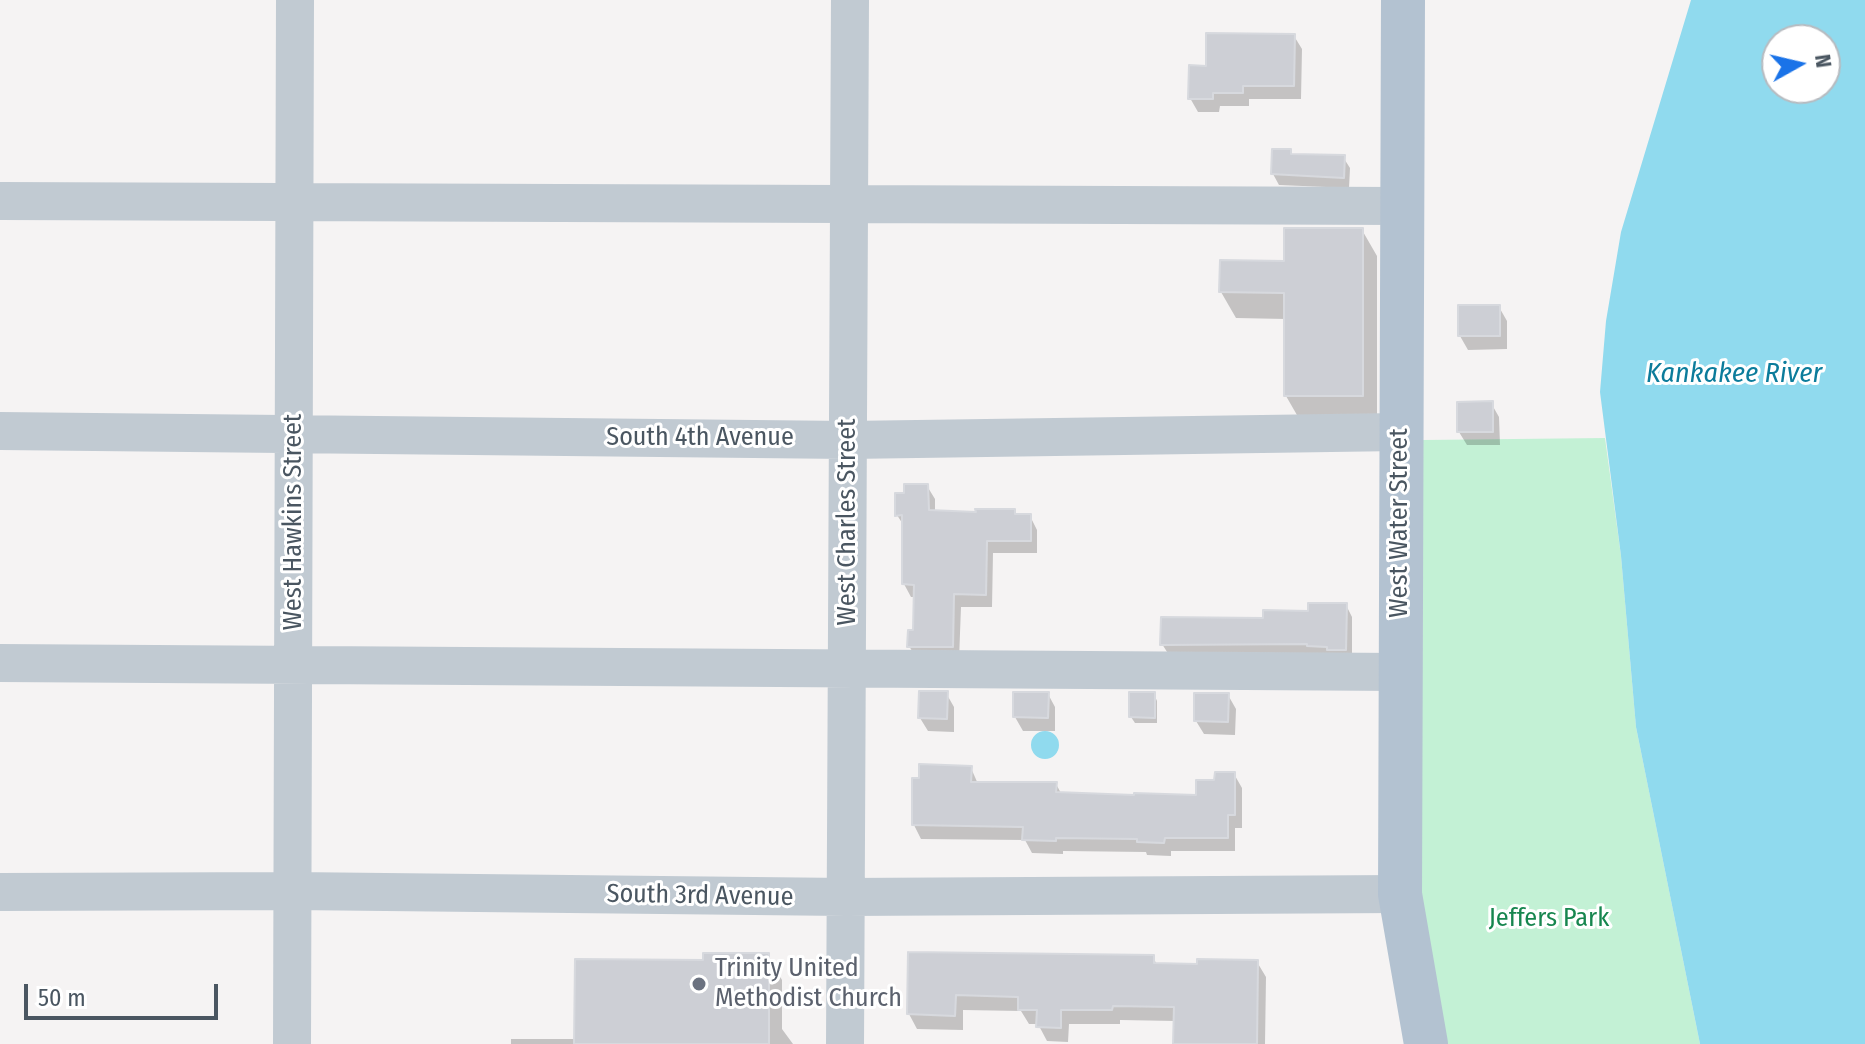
<!DOCTYPE html>
<html>
<head>
<meta charset="utf-8">
<style>
	body { margin:0 }
	#map { position:relative; width:1865px; height:1044px; overflow:hidden; background:#f5f3f3; font-family:"Fira Sans Condensed",sans-serif }
	canvas { display:block }
	.north { position:absolute; left:1761px; top:24px; width:80px; height:80px; box-sizing:border-box; background:#fff; border:2px solid #b7bbc0; border-radius:50%; rotate:82deg; font-size:22px; font-weight:700; line-height:32px; text-align:center; color:#4a5661 }
	.north::after { content:''; display:block; margin:auto; width:28px; height:36px; background:#1a73e8; clip-path:polygon(50% 0,100% 100%,50% 72%,0 100%) }
	.scale { position:absolute; left:24px; top:984px; width:194px; height:36px; box-sizing:border-box; border:4px solid #4a5661; border-top:0; padding-left:10px; font-size:24px; line-height:28px; white-space:nowrap; color:#4a5661; -webkit-text-stroke:6px #fff; paint-order:stroke }
</style>
</head>
<body>
<div id="map">
<canvas width="1865" height="1044"></canvas>
<div class="north">N</div>
<div class="scale">50 m</div>
</div>
<script>
const ctx = document.querySelector('canvas').getContext('2d');
ctx.lineJoin = 'round';
function fillPath(path, color) {
  ctx.fillStyle = color;
  ctx.fill(path, 'evenodd');
}
function toPath(rows) {
  const path = new Path2D();
  for (const r of rows) {
    if (r.length === 3) {
      path.moveTo(r[0] + r[2], r[1]);
      path.arc(r[0], r[1], r[2], 0, 2 * Math.PI);
      continue;
    }
    path.moveTo(r[0], r[1]);
    for (let i = 2; i < r.length; i += 2) path.lineTo(r[i], r[i + 1]);
  }
  return path;
}
function trace(path, color, width, dash) {
  ctx.strokeStyle = color;
  ctx.lineWidth = width;
  ctx.lineCap = dash ? 'butt' : 'round';
  ctx.setLineDash(dash || []);
  ctx.stroke(path);
}
function label(font, color, halo, rows, align = 'center') {
  ctx.font = font + ' "Fira Sans Condensed",sans-serif';
  ctx.lineWidth = 6;
  ctx.setLineDash([]);
  ctx.textBaseline = 'middle';
  ctx.strokeStyle = halo;
  ctx.fillStyle = color;
  for (const [text, x, y, turn = 0] of rows) {
    ctx.save();
    ctx.translate(x, y);
    ctx.rotate((+turn || 0) * Math.PI / 180);
    ctx.textAlign = isNaN(turn) ? turn : align;
    if (halo) ctx.strokeText(text, 0, 0);
    ctx.fillText(text, 0, 0);
    ctx.restore();
  }
}
const green = toPath([
	[1605,438,1621,556,1636,727,1700,1044,1446,1044,1421,908,1423,440]
]);
const water = toPath([
	[1691,0,1865,0,1865,1044,1700,1044,1636,727,1621,556,1600,392,1606,321,1621,232],
	[1825,40,1825,88,1777,88,1777,40],
	[1045,745,14]
]);
const shadow = toPath([
	[1294,36,1302,49,1301,99,1249,99,1249,106,1220,106,1219,112,1198,112,1190,98,1208,68],
	[1290,151,1293,156,1343,157,1350,168,1349,188,1279,185,1273,174],
	[1362,230,1377,256,1377,422,1301,422,1286,396,1286,319,1236,318,1221,292],
	[1499,307,1507,321,1507,349,1468,350,1460,336],
	[1491,403,1499,417,1500,445,1467,445,1459,432],
	[927,486,935,499,935,512,978,514,1014,511,1017,516,1030,516,1037,530,1037,553,993,553,992,607,961,607,959,660,917,659,909,646,915,632,916,597,911,597,904,584,904,526,897,515,906,495],
	[1346,605,1352,617,1352,660,1169,655,1162,644,1265,620],
	[946,693,954,707,954,732,928,731,920,718],
	[1048,694,1055,707,1055,731,1023,731,1015,717],
	[1154,694,1157,701,1157,723,1135,723,1131,717],
	[1228,695,1236,709,1235,735,1204,734,1196,721],
	[971,768,978,784,1056,784,1062,795,1198,797,1216,782,1234,774,1242,788,1242,828,1235,828,1235,851,1171,851,1171,856,1147,855,1146,852,1063,851,1063,854,1032,853,1025,840,921,839,914,825],
	[910,954,1153,957,1157,965,1199,966,1257,962,1266,977,1265,1044,1175,1044,1176,1021,1120,1020,1120,1024,1069,1024,1068,1042,1047,1041,1038,1024,1029,1024,1021,1011,963,1010,963,1030,917,1029,909,1014],
	[768,955,782,980,782,1029,793,1044,511,1044,511,1039,576,1039,705,962]
]);
const building = toPath([
	[1206,33,1295,34,1294,86,1243,86,1243,93,1213,93,1213,99,1188,99,1189,65,1206,66,1206,33],
	[1272,149,1291,149,1291,154,1345,155,1344,178,1271,174,1272,149],
	[1284,228,1363,228,1363,396,1284,396,1284,293,1219,292,1220,260,1284,261,1284,228],
	[1458,305,1500,305,1500,336,1458,336,1458,305],
	[1493,401,1493,432,1457,432,1457,402,1493,401],
	[904,484,928,484,929,510,976,512,975,509,1015,509,1015,514,1031,514,1031,541,987,541,986,595,954,594,953,647,907,647,908,630,913,630,914,585,902,584,902,515,895,516,895,493,904,493,904,484],
	[1308,603,1347,603,1346,650,1327,650,1327,647,1307,646,1307,644,1160,645,1161,617,1263,618,1263,610,1308,611,1308,603],
	[919,691,948,691,947,719,918,718,919,691],
	[1013,692,1049,692,1048,718,1013,717,1013,692],
	[1129,692,1155,692,1155,718,1129,717,1129,692],
	[1194,693,1229,693,1228,722,1194,721,1194,693],
	[919,764,972,766,971,782,1057,782,1056,792,1134,795,1134,793,1196,795,1196,780,1214,780,1215,772,1235,772,1235,815,1228,815,1228,838,1165,838,1164,843,1137,842,1137,839,1056,838,1056,841,1022,840,1023,827,912,825,912,778,919,778,919,764],
	[908,952,1154,955,1154,963,1197,964,1197,959,1258,960,1257,1044,1173,1044,1174,1007,1113,1006,1112,1010,1061,1010,1061,1028,1036,1027,1037,1010,1018,1010,1018,997,956,995,955,1016,907,1014,908,952],
	[703,953,769,953,769,1044,574,1044,575,959,703,960,703,953]
]);
const minor = toPath([
	[0,201,1401,206],
	[0,431,848,440,1400,432],
	[0,663,1400,672],
	[0,892,293,891,846,897,1400,894],
	[292,1044,295,0],
	[845,1044,850,0]
]);
const major = toPath([
	[1403,0,1400,894,1426,1044]
]);
const markers = [
	[699,984,8,"#6b7280"]
];
const streetNames = [
	["South 4th Avenue",700,438],
	["West Hawkins Street",294,522,-90],
	["West Charles Street",848,522,-90],
	["West Water Street",1400,523,-90],
	["South 3rd Avenue",700,896,1]
];
const parkNames = [
	["Jeffers Park",1549,919]
];
const worshipNames = [
	["Trinity United",715,969],
	["Methodist Church",715,999]
];
const waterNames = [
	["Kankakee River",1734,374]
];
fillPath(green, '#c3f1d5');
fillPath(water, '#90daee');
fillPath(shadow, '#0003');
fillPath(building, '#cdcfd5');
trace(building, '#d7d9de', 2);
trace(minor, '#c1cad2', 38);
trace(major, '#b3c2d1', 44);
for (const [x, y, r, color] of markers) {
  const dot = new Path2D();
  dot.arc(x, y, r, 0, 2 * Math.PI);
  ctx.fillStyle = color;
  ctx.fill(dot);
  trace(dot, '#fff', 3);
}
label('26px', '#4a5661', '#fff', streetNames);
label('26px', '#17864f', '#fff', parkNames);
label('26px', '#5b616d', '#fff', worshipNames, 'left');
label('italic 28px', '#0c7c9b', '#fff', waterNames);
</script>
</body>
</html>
